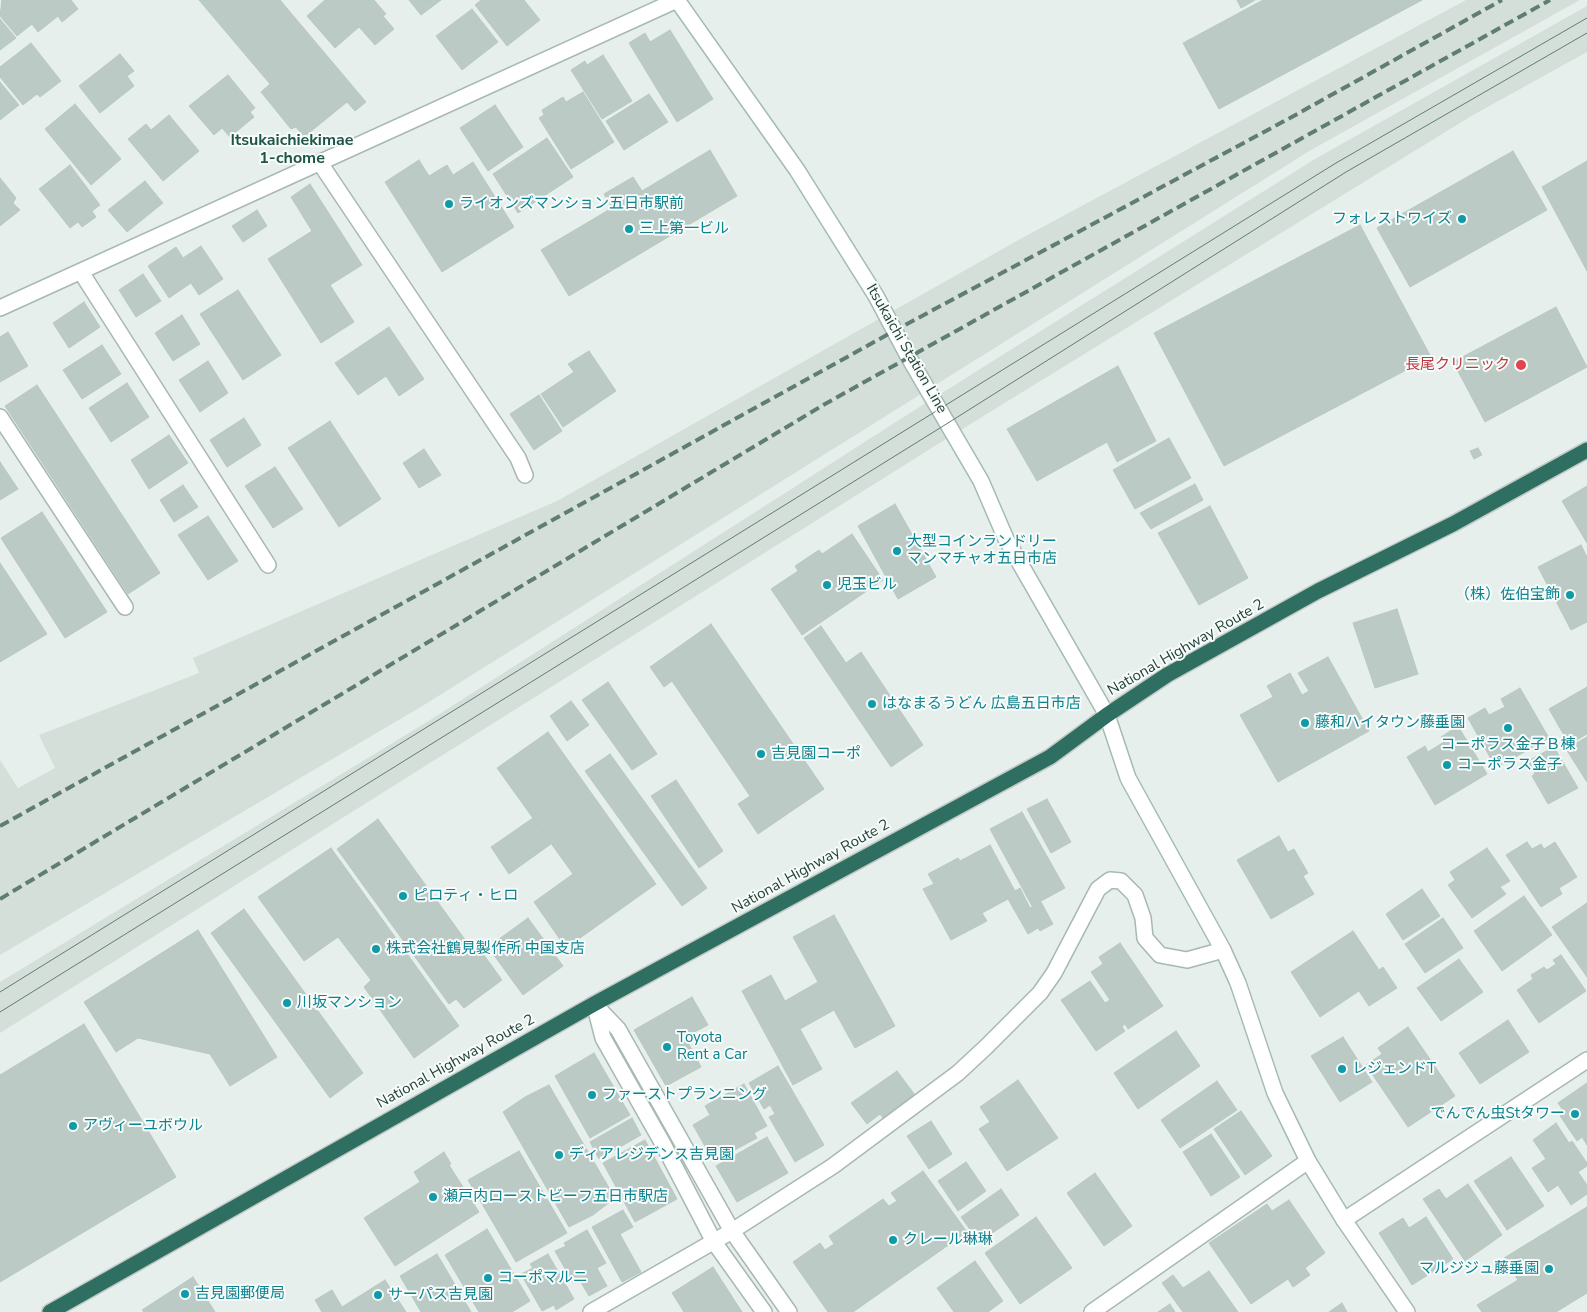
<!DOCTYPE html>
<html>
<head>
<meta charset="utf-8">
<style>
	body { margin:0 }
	canvas { display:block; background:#e6efeb }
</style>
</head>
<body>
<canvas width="1587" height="1312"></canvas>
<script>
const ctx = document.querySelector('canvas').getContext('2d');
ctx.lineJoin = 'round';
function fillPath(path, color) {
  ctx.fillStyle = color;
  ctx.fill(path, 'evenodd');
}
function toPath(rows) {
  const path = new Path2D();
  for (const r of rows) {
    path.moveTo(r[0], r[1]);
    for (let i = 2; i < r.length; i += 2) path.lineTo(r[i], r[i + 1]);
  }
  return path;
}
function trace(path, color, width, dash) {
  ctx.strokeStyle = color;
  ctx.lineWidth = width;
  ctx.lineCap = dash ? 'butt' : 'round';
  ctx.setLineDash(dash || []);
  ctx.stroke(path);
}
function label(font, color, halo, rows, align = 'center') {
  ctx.font = font + ' "Nunito Sans","Noto Sans JP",sans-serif';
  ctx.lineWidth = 4;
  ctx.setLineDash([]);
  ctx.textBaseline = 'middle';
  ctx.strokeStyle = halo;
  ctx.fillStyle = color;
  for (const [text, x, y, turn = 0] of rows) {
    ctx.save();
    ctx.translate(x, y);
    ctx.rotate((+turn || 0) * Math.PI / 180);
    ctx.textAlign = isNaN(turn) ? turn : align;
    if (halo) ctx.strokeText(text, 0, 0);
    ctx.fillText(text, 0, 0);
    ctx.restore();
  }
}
const built = toPath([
	[1466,0,1580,0,1311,150,424,705,0,955,0,760,18,788,55,768,39,735,199,673,193,658,557,501,1022,238],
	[1587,6,1587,52,1473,115,938,444,0,1033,0,982,427,722,910,413,1315,159]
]);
const building = toPath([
	[2,0,71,0,78,9,62,22,58,16,38,32,32,24,17,36,0,16,2,0],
	[199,0,280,0,366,102,355,111,347,102,304,137,296,127,291,129,261,92,270,84,199,0],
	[325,0,374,0,386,14,383,16,394,29,375,45,359,27,335,48,307,16,325,0],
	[409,0,441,0,421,15,409,0],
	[481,0,524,0,540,20,507,46,475,5,481,0],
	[1237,0,1255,0,1241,8,1237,0],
	[1263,0,1422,0,1219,109,1183,43,1263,0],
	[472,9,498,42,462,70,436,36,472,9],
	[0,19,16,38,0,50,0,19],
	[670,30,713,99,677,122,629,43,645,33,650,42,670,30],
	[31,43,61,81,40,97,37,94,23,105,0,77,0,67,31,43],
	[120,54,134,71,127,76,134,86,100,113,79,86,120,54],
	[603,55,632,101,602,119,571,70,585,61,587,65,603,55],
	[228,75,255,108,250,112,254,117,230,137,222,128,214,135,189,106,228,75],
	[0,82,19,105,0,120,0,82],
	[583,92,614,142,571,169,539,118,544,115,542,110,563,97,566,102,583,92],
	[649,94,668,122,624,150,606,121,649,94],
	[75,104,121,159,91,185,45,129,75,104],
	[495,105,523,147,488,171,460,128,495,105],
	[169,115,199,151,163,181,128,139,146,124,151,130,169,115],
	[547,138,573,177,518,213,493,174,547,138],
	[710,150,737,196,569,296,541,250,612,208,604,194,633,177,642,191,710,150],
	[1513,151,1547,210,1410,287,1377,228,1513,151],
	[419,160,429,176,447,165,453,175,473,162,514,227,442,272,385,182,419,160],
	[1587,161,1587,271,1542,187,1587,161],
	[70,165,100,205,92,211,96,217,82,227,78,222,70,228,39,189,70,165],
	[0,178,16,198,13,203,20,210,0,226,0,178],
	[145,181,163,203,127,232,108,210,145,181],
	[310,184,362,265,330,285,354,322,321,343,268,259,312,231,291,197,310,184],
	[257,210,267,226,243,242,232,226,257,210],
	[1360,225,1431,357,1224,466,1154,333,1360,225],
	[201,246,223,279,199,295,191,283,169,298,148,266,176,247,183,258,201,246],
	[143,274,161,301,136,317,119,290,143,274],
	[238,290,281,355,243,380,200,314,238,290],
	[84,302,100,327,69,348,53,323,84,302],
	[1556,307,1587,367,1485,422,1453,362,1556,307],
	[182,315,200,344,173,361,155,333,182,315],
	[389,327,424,379,399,396,386,376,358,395,335,363,389,327],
	[8,332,28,366,0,382,0,337,8,332],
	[102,345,121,374,82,399,63,370,102,345],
	[589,351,616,391,563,427,541,394,574,372,568,364,589,351],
	[208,361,228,393,200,412,179,380,208,361],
	[1118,366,1156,441,1117,462,1107,442,1037,481,1007,429,1118,366],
	[127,383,149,417,111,442,89,408,127,383],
	[37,385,160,573,128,594,5,406,37,385],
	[539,395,562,431,534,450,510,414,539,395],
	[244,418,261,445,227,467,210,440,244,418],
	[330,421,381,499,339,527,288,448,330,421],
	[169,435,188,463,149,489,131,460,169,435],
	[1169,438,1191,478,1135,509,1113,470,1169,438],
	[1478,448,1482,455,1474,459,1470,451,1478,448],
	[424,449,441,475,419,488,403,463,424,449],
	[0,462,18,489,0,500,0,462],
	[275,467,303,509,273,528,245,486,275,467],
	[1195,484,1203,500,1151,529,1140,513,1195,484],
	[183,485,198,507,174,522,160,500,183,485],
	[1587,486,1587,543,1562,501,1587,486],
	[895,504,936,577,898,599,858,526,895,504],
	[1210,506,1248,578,1199,605,1158,533,1210,506],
	[42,512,107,612,65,638,1,538,42,512],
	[208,516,238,561,208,580,178,535,208,516],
	[852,534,883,580,802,635,771,589,798,571,795,566,819,550,822,554,852,534],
	[1581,545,1587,557,1587,622,1571,630,1538,567,1581,545],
	[0,563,47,634,0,662,0,563],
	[1397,609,1418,674,1375,688,1353,623,1397,609],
	[711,624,824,789,758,834,738,804,750,796,672,681,664,687,650,667,711,624],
	[821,626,846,663,861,652,923,745,891,767,804,638,821,626],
	[1328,657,1369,731,1278,782,1240,715,1273,697,1267,686,1290,673,1302,695,1309,691,1298,673,1328,657],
	[608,682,657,754,632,770,582,700,608,682],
	[1587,687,1587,734,1569,744,1549,709,1587,687],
	[1520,688,1549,738,1496,768,1468,718,1485,708,1489,715,1505,707,1501,699,1520,688],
	[571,701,589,725,567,741,550,716,571,701],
	[1458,726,1487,774,1435,805,1407,757,1425,746,1428,752,1444,742,1441,737,1458,726],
	[548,732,656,884,566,948,534,902,573,874,497,768,548,732],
	[1587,737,1587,782,1566,749,1587,737],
	[1554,747,1578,788,1548,804,1532,776,1535,774,1528,761,1554,747],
	[610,754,707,888,682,906,585,771,610,754],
	[676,780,723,851,699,868,651,796,676,780],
	[1047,799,1071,842,1051,853,1027,809,1047,799],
	[1022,812,1065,888,1032,906,990,829,1022,812],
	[533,818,551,844,509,874,491,847,533,818],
	[378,819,471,948,476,944,502,980,464,1008,456,999,449,1004,337,849,378,819],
	[1279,836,1288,852,1294,849,1308,873,1303,876,1314,894,1271,919,1237,860,1279,836],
	[1527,842,1532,849,1541,844,1544,849,1555,842,1577,877,1559,888,1562,894,1541,907,1506,855,1527,842],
	[990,845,1015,891,1020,888,1030,908,1041,902,1053,924,1040,931,1038,928,1028,934,1008,899,982,913,987,921,951,940,923,889,934,884,928,874,958,858,960,861,990,845],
	[331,848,459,1026,414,1058,364,987,371,980,338,937,304,961,258,897,331,848],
	[1487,848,1510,881,1500,887,1506,894,1472,918,1448,885,1455,880,1450,872,1487,848],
	[1422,889,1440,916,1403,940,1386,914,1422,889],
	[1524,896,1552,935,1502,971,1474,931,1524,896],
	[1587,903,1587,977,1552,927,1587,903],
	[244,909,363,1073,330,1098,211,933,244,909],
	[834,915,895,1026,855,1048,834,1010,800,1029,822,1069,793,1085,742,991,771,975,785,1001,818,982,793,937,834,915],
	[528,918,563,966,523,995,488,947,528,918],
	[1443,918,1463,948,1425,973,1405,944,1443,918],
	[198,930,277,1057,230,1086,210,1054,138,1038,116,1052,84,1002,198,930],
	[1353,931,1379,970,1383,967,1397,988,1369,1006,1359,991,1320,1017,1291,972,1353,931],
	[1120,943,1163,1006,1128,1029,1125,1024,1122,1027,1125,1031,1096,1051,1061,1000,1090,981,1105,1003,1110,1000,1091,972,1103,964,1099,957,1120,943],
	[1561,955,1586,991,1539,1023,1517,990,1533,979,1531,975,1544,967,1547,970,1556,964,1553,960,1561,955],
	[1459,959,1483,992,1441,1021,1417,988,1459,959],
	[692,997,708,1025,685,1037,701,1067,666,1086,634,1030,692,997],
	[1508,1020,1529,1052,1480,1084,1459,1053,1508,1020],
	[84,1024,176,1177,0,1282,0,1075,84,1024],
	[1408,1027,1455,1096,1408,1127,1366,1065,1382,1054,1378,1048,1408,1027],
	[1176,1031,1200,1066,1138,1109,1114,1073,1176,1031],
	[1343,1037,1372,1082,1340,1102,1311,1056,1343,1037],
	[594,1053,630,1115,590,1138,555,1076,594,1053],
	[778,1066,824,1145,795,1162,769,1117,775,1114,770,1105,764,1109,749,1083,778,1066],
	[897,1071,915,1095,883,1118,880,1114,867,1124,851,1103,897,1071],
	[1018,1080,1058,1138,1007,1171,979,1129,990,1122,980,1107,1018,1080],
	[1217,1081,1237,1110,1180,1148,1161,1120,1217,1081],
	[1587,1083,1587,1145,1582,1137,1577,1141,1560,1116,1565,1113,1558,1103,1587,1083],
	[744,1084,767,1126,754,1133,757,1138,731,1152,727,1144,710,1155,693,1125,710,1115,705,1106,744,1084],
	[549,1085,615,1198,593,1215,569,1227,503,1112,525,1097,549,1085],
	[1241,1111,1272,1156,1245,1175,1214,1129,1241,1111],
	[632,1118,641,1135,599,1159,590,1142,632,1118],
	[931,1121,952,1154,929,1169,907,1136,931,1121],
	[1556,1123,1569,1143,1572,1141,1587,1163,1587,1166,1578,1172,1587,1185,1587,1194,1571,1205,1558,1185,1548,1192,1532,1168,1546,1159,1533,1140,1556,1123],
	[1211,1134,1240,1177,1211,1196,1183,1152,1211,1134],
	[767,1137,788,1173,737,1202,716,1166,767,1137],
	[645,1140,677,1199,635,1222,603,1163,645,1140],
	[519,1151,567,1233,516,1262,468,1180,519,1151],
	[444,1152,451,1164,449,1165,479,1212,395,1266,364,1218,420,1182,414,1172,444,1152],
	[1511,1157,1544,1206,1507,1230,1474,1181,1511,1157],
	[966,1162,986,1191,958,1211,938,1181,966,1162],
	[923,1171,967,1232,853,1312,828,1312,793,1262,820,1243,825,1250,834,1244,829,1236,883,1199,889,1206,897,1201,891,1193,923,1171],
	[1095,1173,1132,1226,1104,1246,1067,1193,1095,1173],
	[1468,1184,1502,1235,1465,1261,1423,1199,1439,1189,1446,1199,1468,1184],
	[1001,1189,1019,1215,979,1242,961,1217,1001,1189],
	[1289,1200,1325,1253,1305,1268,1310,1275,1293,1287,1288,1279,1251,1304,1209,1243,1267,1204,1272,1211,1289,1200],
	[1587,1207,1587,1293,1556,1312,1482,1312,1477,1305,1518,1280,1504,1258,1587,1207],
	[623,1210,633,1227,620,1234,641,1272,622,1282,592,1227,623,1210],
	[1036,1217,1072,1268,1020,1304,985,1253,1036,1217],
	[1426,1217,1453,1259,1412,1285,1379,1233,1403,1218,1409,1228,1426,1217],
	[487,1229,530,1301,512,1312,479,1312,445,1255,487,1229],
	[587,1230,606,1263,597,1268,607,1286,589,1296,579,1279,573,1283,555,1251,566,1246,564,1243,587,1230],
	[437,1254,471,1312,421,1312,400,1276,437,1254],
	[548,1254,574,1299,556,1310,554,1305,542,1311,521,1274,533,1268,530,1264,548,1254],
	[975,1261,1003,1301,988,1312,954,1312,937,1288,975,1261],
	[713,1267,742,1312,684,1312,672,1293,713,1267],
	[1209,1271,1238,1312,1183,1312,1162,1283,1173,1275,1183,1288,1209,1271],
	[193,1277,215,1312,144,1312,142,1310,193,1277],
	[385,1280,406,1312,322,1312,315,1300,332,1290,342,1307,385,1280],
	[1342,1303,1347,1312,1329,1312,1342,1303],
	[1170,1304,1175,1312,1158,1312,1170,1304]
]);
const street = toPath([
	[320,163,518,458,525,475],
	[81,272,268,565],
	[0,308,677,0],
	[0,417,125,607],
	[594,1004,618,1029,732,1231,789,1312],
	[595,1007,603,1038,663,1144,714,1242,764,1312],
	[591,1312,732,1231,833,1166,958,1073,986,1047,1040,993,1054,973,1098,889,1110,880,1121,881,1135,895,1143,918,1145,938,1160,955,1187,960,1223,950],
	[1092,1312,1308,1161],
	[1407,1312,1344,1220,1587,1060]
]);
const secondary = toPath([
	[677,0,797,170,876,296,908,356,981,481,1006,539,1107,715,1128,778,1223,950,1238,983,1275,1093,1308,1161,1344,1220]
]);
const highway = toPath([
	[50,1312,594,1004,1050,757,1107,715,1167,675,1318,591,1453,524,1587,450]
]);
const tram = toPath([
	[0,992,1336,163,1587,18],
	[0,1012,948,423,1346,172,1587,33]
]);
const rail = toPath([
	[0,826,894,331,1290,118,1502,0],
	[0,899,825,404,1550,0]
]);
const markers = [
	[449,204,5,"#0f9aa8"],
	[1462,219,5,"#0f9aa8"],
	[629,229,5,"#0f9aa8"],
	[1521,365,6,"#e0444e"],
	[897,551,5,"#0f9aa8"],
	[827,585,5,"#0f9aa8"],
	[1570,595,5,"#0f9aa8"],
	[872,704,5,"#0f9aa8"],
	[1305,723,5,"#0f9aa8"],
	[1508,728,5,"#0f9aa8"],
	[761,754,5,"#0f9aa8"],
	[1447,765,5,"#0f9aa8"],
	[403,896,5,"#0f9aa8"],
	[376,949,5,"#0f9aa8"],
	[287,1003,5,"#0f9aa8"],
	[667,1047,5,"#0f9aa8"],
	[1342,1069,5,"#0f9aa8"],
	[592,1095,5,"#0f9aa8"],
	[1575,1114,5,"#0f9aa8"],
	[73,1126,5,"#0f9aa8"],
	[559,1155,5,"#0f9aa8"],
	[433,1197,5,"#0f9aa8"],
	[893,1240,5,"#0f9aa8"],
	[1549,1269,5,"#0f9aa8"],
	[488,1278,5,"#0f9aa8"],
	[185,1294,5,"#0f9aa8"],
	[378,1295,5,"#0f9aa8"]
];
const cultureNames = [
	["ライオンズマンション五日市駅前",459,204],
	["フォレストワイズ",1452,219,"right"],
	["三上第一ビル",639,229],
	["大型コインランドリー",907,542],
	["マンマチャオ五日市店",907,559],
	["児玉ビル",837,585],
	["（株）佐伯宝飾",1560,595,"right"],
	["はなまるうどん 広島五日市店",882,704],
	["藤和ハイタウン藤垂園",1315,723],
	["コーポラス金子Ｂ棟",1508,745,"center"],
	["吉見園コーポ",771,754],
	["コーポラス金子",1457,765],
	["ピロティ・ヒロ",413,896],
	["株式会社鶴見製作所 中国支店",386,949],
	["川坂マンション",297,1003],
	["Toyota",677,1038],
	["Rent a Car",677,1055],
	["レジェンドT",1352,1069],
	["ファーストプランニング",602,1095],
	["でんでん虫Stタワー",1565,1114,"right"],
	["アヴィーユボウル",83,1126],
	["ディアレジデンス吉見園",569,1155],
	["瀬戸内ローストビーフ五日市駅店",443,1197],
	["クレール琳琳",903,1240],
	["マルジジュ藤垂園",1539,1269,"right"],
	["コーポマルニ",498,1278],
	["吉見園郵便局",195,1294],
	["サーパス吉見園",388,1295]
];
const streetNames = [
	["Itsukaichi Station Line",906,349,60],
	["National Highway Route 2",1186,648,-30],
	["National Highway Route 2",811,867,-29],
	["National Highway Route 2",456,1062,-29]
];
const healthNames = [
	["長尾クリニック",1510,365]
];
const neighbourhoodNames = [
	["Itsukaichiekimae",292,141],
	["1-chome",292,159]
];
fillPath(built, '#d4dfda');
fillPath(building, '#bbcac4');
trace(building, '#b8c9c2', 1);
trace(street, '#a8b8b2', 18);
trace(secondary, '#a4bbb3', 18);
trace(highway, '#c2cac8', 18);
trace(street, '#fff', 15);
trace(secondary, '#fff', 15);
trace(highway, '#2f6f62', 15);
trace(tram, '#5f7d75', 1);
trace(rail, '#5f7d75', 4, [10, 5]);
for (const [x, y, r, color] of markers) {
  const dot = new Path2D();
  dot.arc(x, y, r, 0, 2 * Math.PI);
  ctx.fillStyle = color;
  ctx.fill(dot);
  trace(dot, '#f7fbf9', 2);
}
label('15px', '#0d838f', '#f7fbf9', cultureNames, 'left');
label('15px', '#24423a', '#f7fbf9', streetNames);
label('15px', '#be3a42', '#f7fbf9', healthNames, 'right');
label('bold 16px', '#1f5548', '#f7fbf9', neighbourhoodNames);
</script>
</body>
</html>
